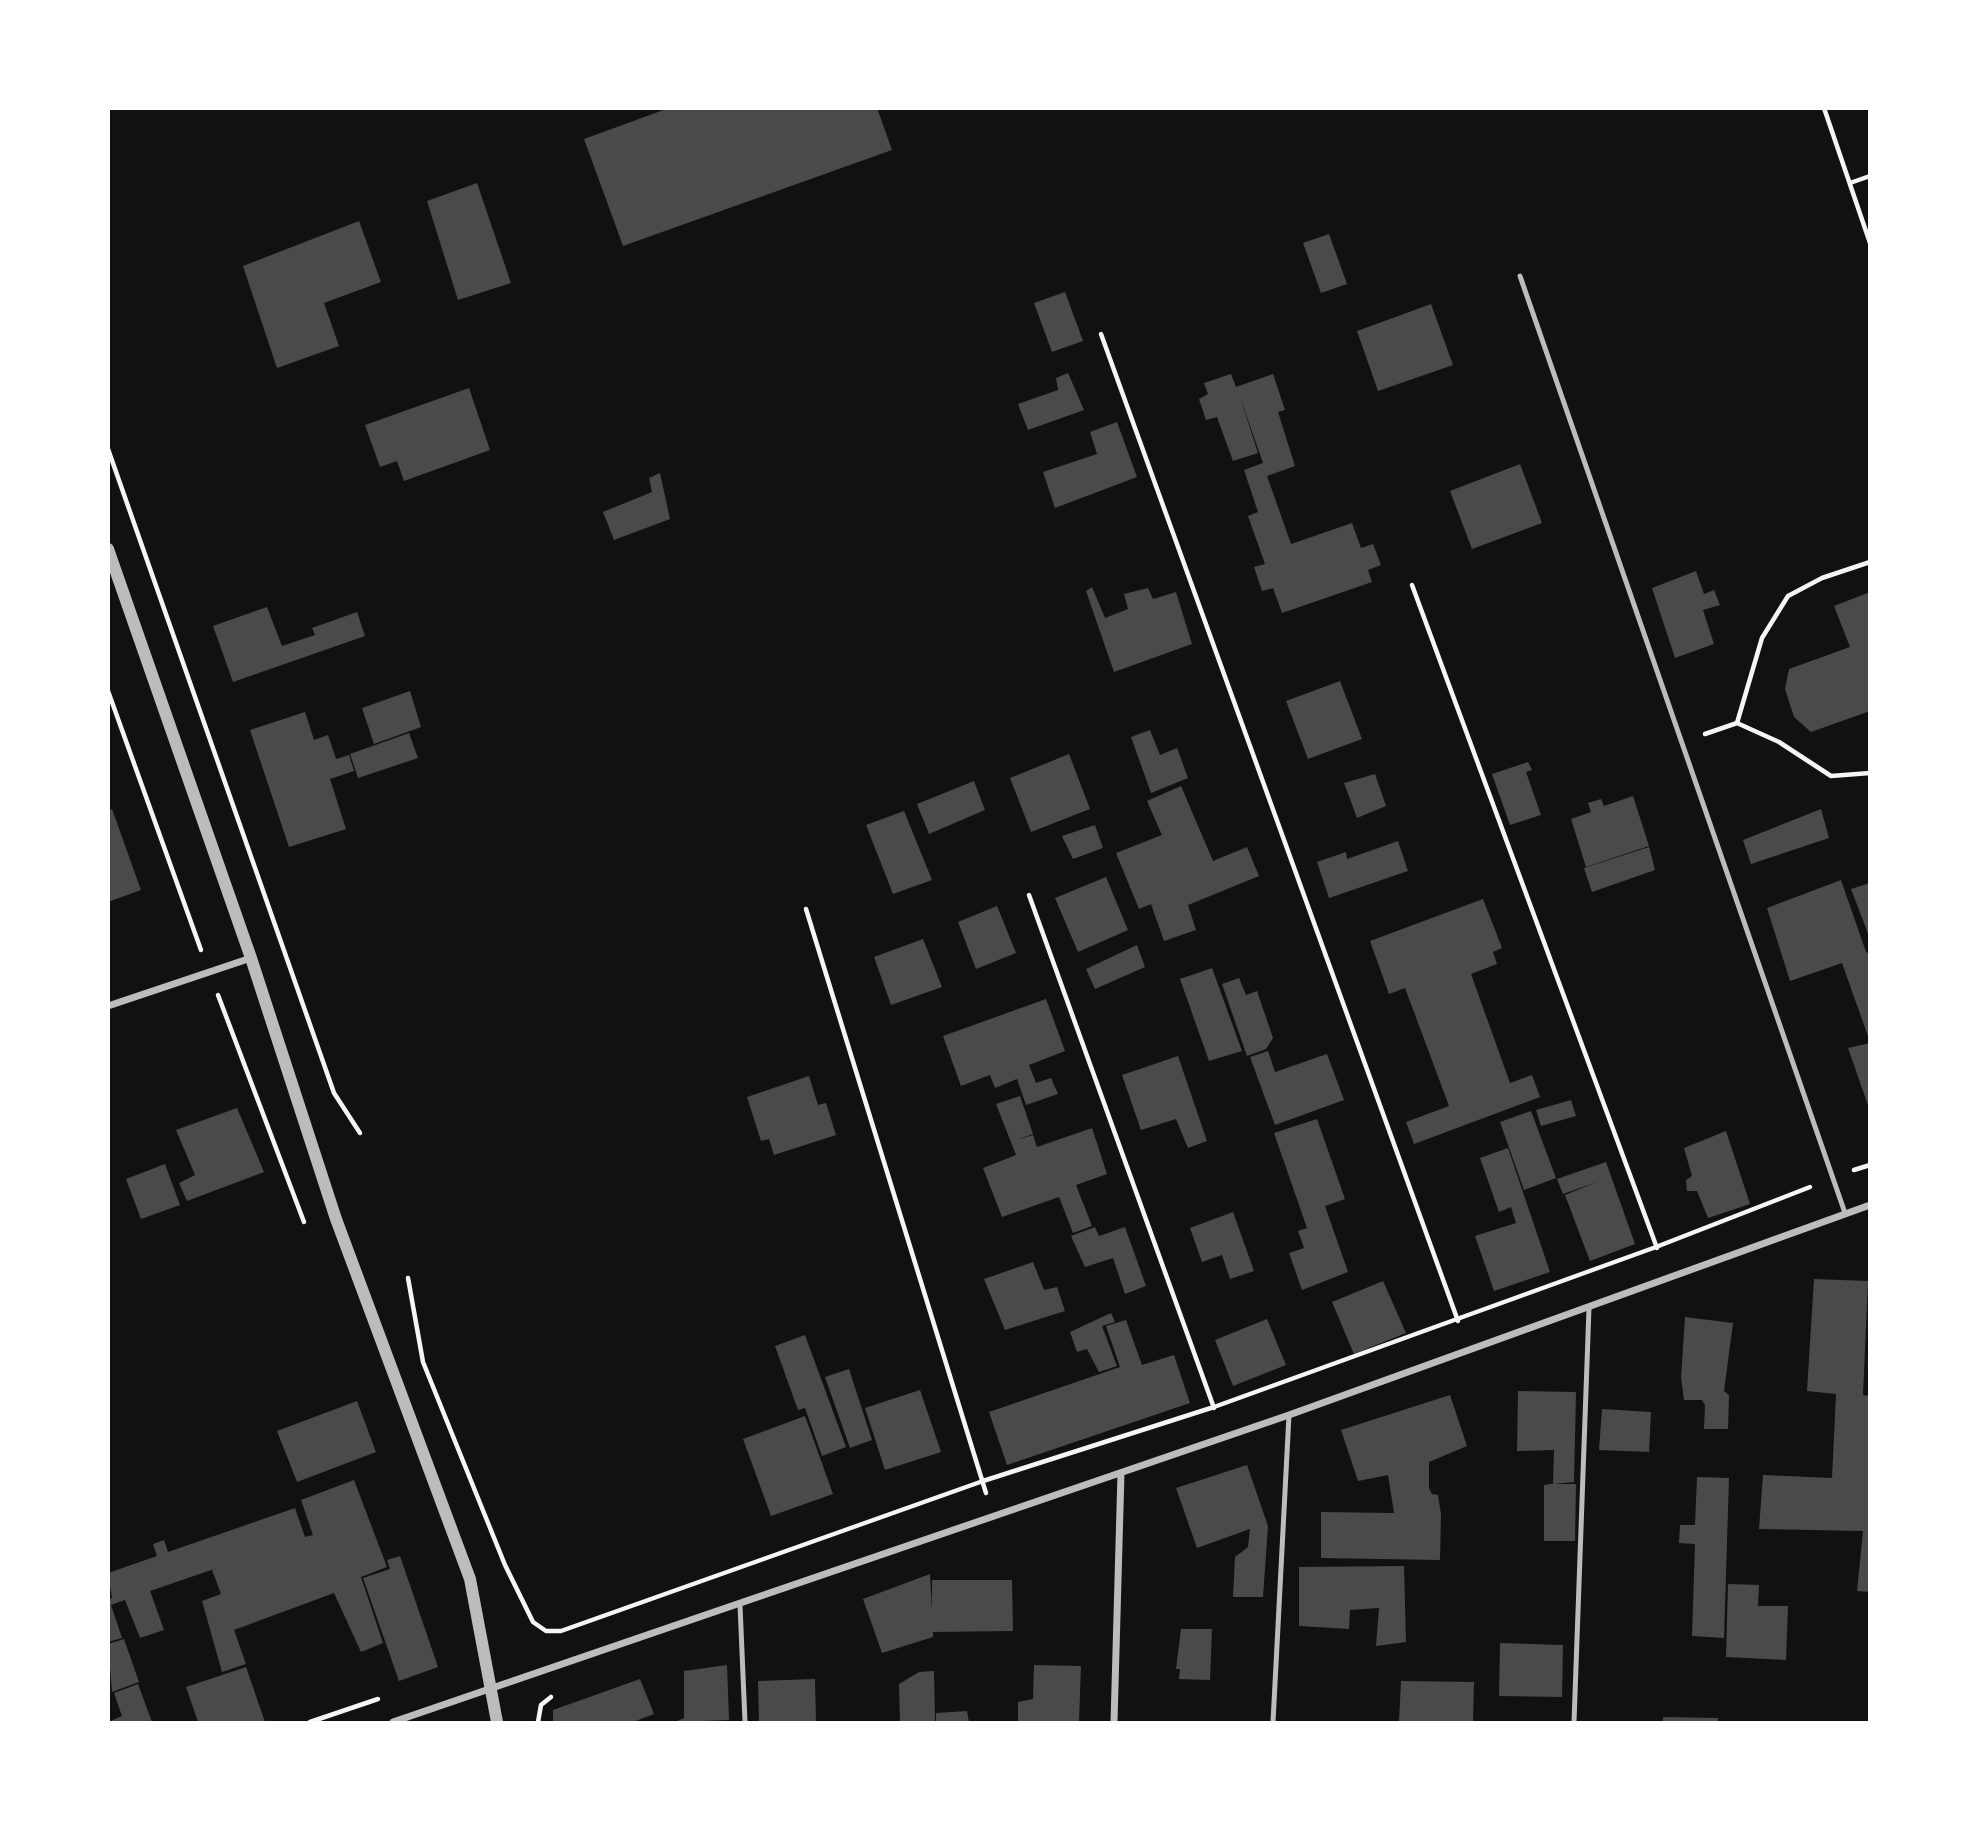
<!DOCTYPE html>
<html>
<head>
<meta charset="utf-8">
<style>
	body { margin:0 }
	#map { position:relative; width:1978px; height:1831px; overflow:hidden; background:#111; font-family:"DM Sans",sans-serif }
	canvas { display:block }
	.frame { position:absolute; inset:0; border:110px solid #fff; pointer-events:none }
</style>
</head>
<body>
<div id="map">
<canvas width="1978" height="1831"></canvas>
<div class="frame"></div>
</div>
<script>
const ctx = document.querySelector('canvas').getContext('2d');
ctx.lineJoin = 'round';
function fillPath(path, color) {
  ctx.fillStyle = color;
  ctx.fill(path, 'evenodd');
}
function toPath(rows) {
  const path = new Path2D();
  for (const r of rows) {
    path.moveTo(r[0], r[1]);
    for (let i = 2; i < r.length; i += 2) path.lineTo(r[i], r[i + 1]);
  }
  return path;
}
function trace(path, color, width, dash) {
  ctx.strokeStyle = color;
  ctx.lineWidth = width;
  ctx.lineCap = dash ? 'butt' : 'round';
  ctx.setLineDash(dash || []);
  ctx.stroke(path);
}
const building = toPath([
	[669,108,877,108,892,150,623,246,584,139],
	[477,183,511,283,458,300,427,201],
	[359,221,381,282,324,303,339,346,277,368,243,266],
	[1329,234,1347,284,1321,293,1303,243],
	[1065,292,1083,341,1052,352,1034,303],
	[1431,304,1453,365,1378,391,1357,331],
	[1068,373,1084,410,1028,430,1018,404,1058,390,1056,378],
	[1231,374,1236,387,1273,374,1285,410,1278,412,1295,466,1267,476,1291,544,1352,523,1361,548,1373,544,1381,565,1368,570,1372,582,1282,613,1273,588,1262,591,1254,567,1265,564,1248,516,1258,512,1244,470,1263,463,1240,397,1258,453,1233,461,1217,417,1206,420,1199,399,1208,394,1204,383],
	[469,388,490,450,404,481,397,461,380,467,365,425],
	[1117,422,1137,477,1055,508,1043,472,1097,454,1090,432],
	[1520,464,1542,523,1472,549,1450,491],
	[660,473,670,519,614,540,603,512,652,492,649,478],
	[1696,571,1704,594,1714,590,1720,605,1703,610,1714,644,1675,658,1652,588],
	[1092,587,1105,618,1128,609,1124,594,1148,588,1153,599,1176,592,1192,644,1114,672,1086,591],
	[1870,592,1870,711,1811,732,1794,717,1785,689,1789,669,1850,647,1834,606],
	[267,607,282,646,315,635,312,628,357,612,365,636,233,682,213,626],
	[1340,681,1362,739,1308,759,1286,701],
	[410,691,421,727,374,744,362,708],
	[305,712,314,740,328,735,336,759,349,755,354,771,330,779,346,829,289,847,250,730],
	[1150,730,1160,755,1177,748,1188,778,1151,793,1131,737],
	[409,733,418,758,358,778,350,754],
	[1069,754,1090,809,1031,832,1010,778],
	[1528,762,1532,770,1526,772,1541,815,1510,825,1492,774],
	[1375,774,1386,806,1357,818,1344,783],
	[974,781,985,810,929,834,917,804],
	[1181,786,1213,861,1247,847,1259,876,1188,905,1196,930,1164,941,1151,904,1139,909,1116,853,1162,835,1147,801],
	[1633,796,1649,846,1586,867,1571,819,1591,812,1588,803,1601,799,1604,806],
	[112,809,141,890,108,902,108,811],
	[1821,809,1829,838,1751,864,1743,840],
	[904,811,932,880,893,894,866,825],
	[1095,825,1103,848,1073,859,1062,836],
	[1398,841,1408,871,1329,898,1317,862,1346,852,1347,859],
	[1649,847,1655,870,1592,892,1584,868],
	[1106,877,1128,930,1078,952,1055,898],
	[1841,880,1866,952,1870,954,1870,1042,1842,963,1790,981,1767,908],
	[1870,883,1870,936,1869,936,1851,889],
	[1483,899,1502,948,1493,952,1497,964,1471,974,1510,1083,1532,1075,1540,1097,1414,1144,1406,1122,1449,1106,1405,988,1389,994,1370,941],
	[997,906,1016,953,976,969,958,922],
	[923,939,942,987,891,1005,874,957],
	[1137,945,1145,967,1095,989,1086,969],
	[1212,968,1242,1051,1209,1061,1180,979],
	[1239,978,1246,995,1257,991,1273,1038,1266,1049,1247,1056,1222,984],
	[1046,999,1065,1051,1029,1065,1036,1083,1051,1078,1058,1094,1026,1105,1017,1079,995,1088,990,1075,961,1086,943,1036],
	[1870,1043,1870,1108,1869,1108,1848,1048],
	[1268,1051,1275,1072,1327,1054,1344,1100,1275,1125,1250,1057],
	[1178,1056,1207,1141,1188,1148,1176,1119,1141,1130,1122,1075],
	[809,1076,818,1105,826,1103,836,1135,774,1155,769,1139,761,1141,747,1097],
	[1020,1096,1033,1134,1016,1140,1033,1135,1037,1147,1092,1128,1107,1174,1076,1185,1092,1226,1073,1233,1059,1197,1002,1217,983,1168,1016,1155,996,1104],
	[1571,1100,1576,1116,1541,1126,1536,1110],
	[237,1108,264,1172,187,1201,179,1183,195,1175,176,1130],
	[1531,1111,1556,1178,1524,1190,1500,1122],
	[1317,1119,1345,1199,1325,1206,1348,1272,1302,1290,1289,1253,1304,1248,1298,1231,1307,1228,1274,1133],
	[1726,1131,1750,1204,1708,1218,1697,1191,1687,1191,1686,1180,1692,1176,1684,1148],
	[1508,1148,1550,1272,1494,1291,1475,1236,1516,1223,1511,1207,1499,1212,1480,1158],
	[1606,1162,1635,1244,1590,1261,1565,1195,1597,1182,1563,1194,1557,1179],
	[165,1164,180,1205,141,1219,126,1179],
	[1233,1212,1254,1271,1230,1279,1222,1255,1202,1262,1190,1228],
	[1095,1227,1099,1236,1125,1227,1146,1286,1125,1294,1113,1258,1085,1267,1071,1236],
	[1033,1262,1044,1290,1057,1287,1065,1311,1005,1330,984,1279],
	[1814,1279,1868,1281,1863,1395,1870,1396,1870,1592,1857,1591,1863,1531,1759,1529,1763,1475,1832,1478,1836,1394,1807,1391],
	[1383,1281,1406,1333,1354,1354,1332,1302],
	[1111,1313,1115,1322,1102,1326,1117,1366,1099,1372,1087,1349,1077,1352,1070,1332],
	[1685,1317,1733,1323,1724,1391,1729,1395,1728,1429,1704,1429,1705,1405,1702,1400,1684,1400,1681,1378],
	[1267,1319,1286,1365,1233,1386,1215,1340],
	[1126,1320,1142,1365,1174,1355,1190,1403,1007,1465,989,1412,1120,1367,1106,1326],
	[805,1335,846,1447,822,1456,805,1408,798,1410,775,1346],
	[849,1369,872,1440,850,1448,825,1377],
	[920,1390,941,1452,885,1470,865,1408],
	[1518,1391,1576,1392,1574,1482,1553,1484,1554,1450,1517,1451],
	[1450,1395,1467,1446,1429,1462,1429,1488,1432,1494,1438,1495,1441,1514,1440,1560,1321,1558,1321,1512,1394,1513,1388,1475,1358,1481,1341,1430],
	[357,1401,376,1452,297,1482,277,1431],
	[1602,1409,1651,1412,1649,1452,1599,1450],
	[805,1416,833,1494,771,1516,743,1439],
	[1247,1465,1268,1526,1263,1597,1233,1597,1235,1557,1248,1547,1250,1529,1197,1548,1176,1488],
	[1697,1477,1729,1478,1724,1638,1692,1636,1695,1544,1679,1543,1680,1525,1695,1525],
	[354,1480,387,1567,361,1577,383,1643,361,1652,334,1593,234,1630,246,1664,222,1672,202,1601,221,1594,212,1570,220,1567,150,1591,164,1630,140,1638,125,1600,111,1605,122,1638,108,1642,108,1599,112,1598,108,1573,157,1556,153,1544,164,1540,168,1552,295,1508,305,1537,313,1535,301,1500],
	[1551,1484,1576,1484,1575,1541,1544,1541,1544,1485],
	[400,1556,438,1667,399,1681,363,1578,390,1569,387,1560],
	[1404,1566,1406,1642,1376,1646,1379,1608,1350,1610,1349,1629,1299,1626,1299,1567],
	[930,1574,932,1611,932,1580,1012,1580,1013,1631,933,1632,933,1637,882,1653,863,1599],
	[1728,1584,1759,1585,1758,1606,1788,1606,1786,1660,1726,1657],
	[1181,1629,1212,1629,1210,1680,1179,1679,1180,1669,1176,1669],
	[124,1639,139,1682,112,1692,108,1644],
	[1500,1643,1563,1645,1562,1697,1499,1696],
	[727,1665,729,1720,675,1722,684,1718,684,1671],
	[1034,1665,1081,1666,1079,1722,1018,1722,1018,1702,1033,1699],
	[246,1667,265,1722,198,1722,186,1687],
	[934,1671,935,1722,900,1722,899,1684,919,1672],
	[640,1679,654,1714,633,1722,553,1722,553,1710],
	[815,1679,816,1722,759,1722,758,1681],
	[1401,1681,1474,1682,1473,1722,1399,1722],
	[138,1684,152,1722,108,1722,122,1716,114,1693],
	[967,1711,969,1722,936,1722,936,1713],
	[1663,1717,1718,1718,1718,1722,1663,1722]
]);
const path = toPath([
	[1824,108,1870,243],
	[1850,183,1870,176],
	[1101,334,1458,1321],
	[108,449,334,1093,360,1133],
	[1412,585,1657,1248],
	[108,691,201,950],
	[1737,723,1762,638,1788,596,1822,578,1870,562],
	[1705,734,1737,723,1779,742,1831,776,1870,773],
	[1029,895,1214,1408],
	[806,909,986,1493],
	[218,995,304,1222],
	[1854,1170,1870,1165],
	[408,1278,423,1362,505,1565,533,1622,546,1631,561,1631,983,1481,1214,1407,1656,1247,1810,1187],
	[310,1722,378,1699],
	[538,1722,541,1705,551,1697]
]);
const service = toPath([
	[1520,276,1845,1213],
	[740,1605,745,1722],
	[1273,1722,1289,1415],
	[1574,1722,1589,1308]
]);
const minor = toPath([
	[108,1006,251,958],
	[393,1722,1289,1415,1870,1205],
	[1114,1722,1121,1473]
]);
const tertiary = toPath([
	[108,549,251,958,336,1219,470,1579,497,1722]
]);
fillPath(building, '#4a4a4a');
trace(path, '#f5f5f5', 4.5);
trace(service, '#bcbcbc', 5);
trace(minor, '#bcbcbc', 7);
trace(tertiary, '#bcbcbc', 12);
</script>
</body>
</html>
